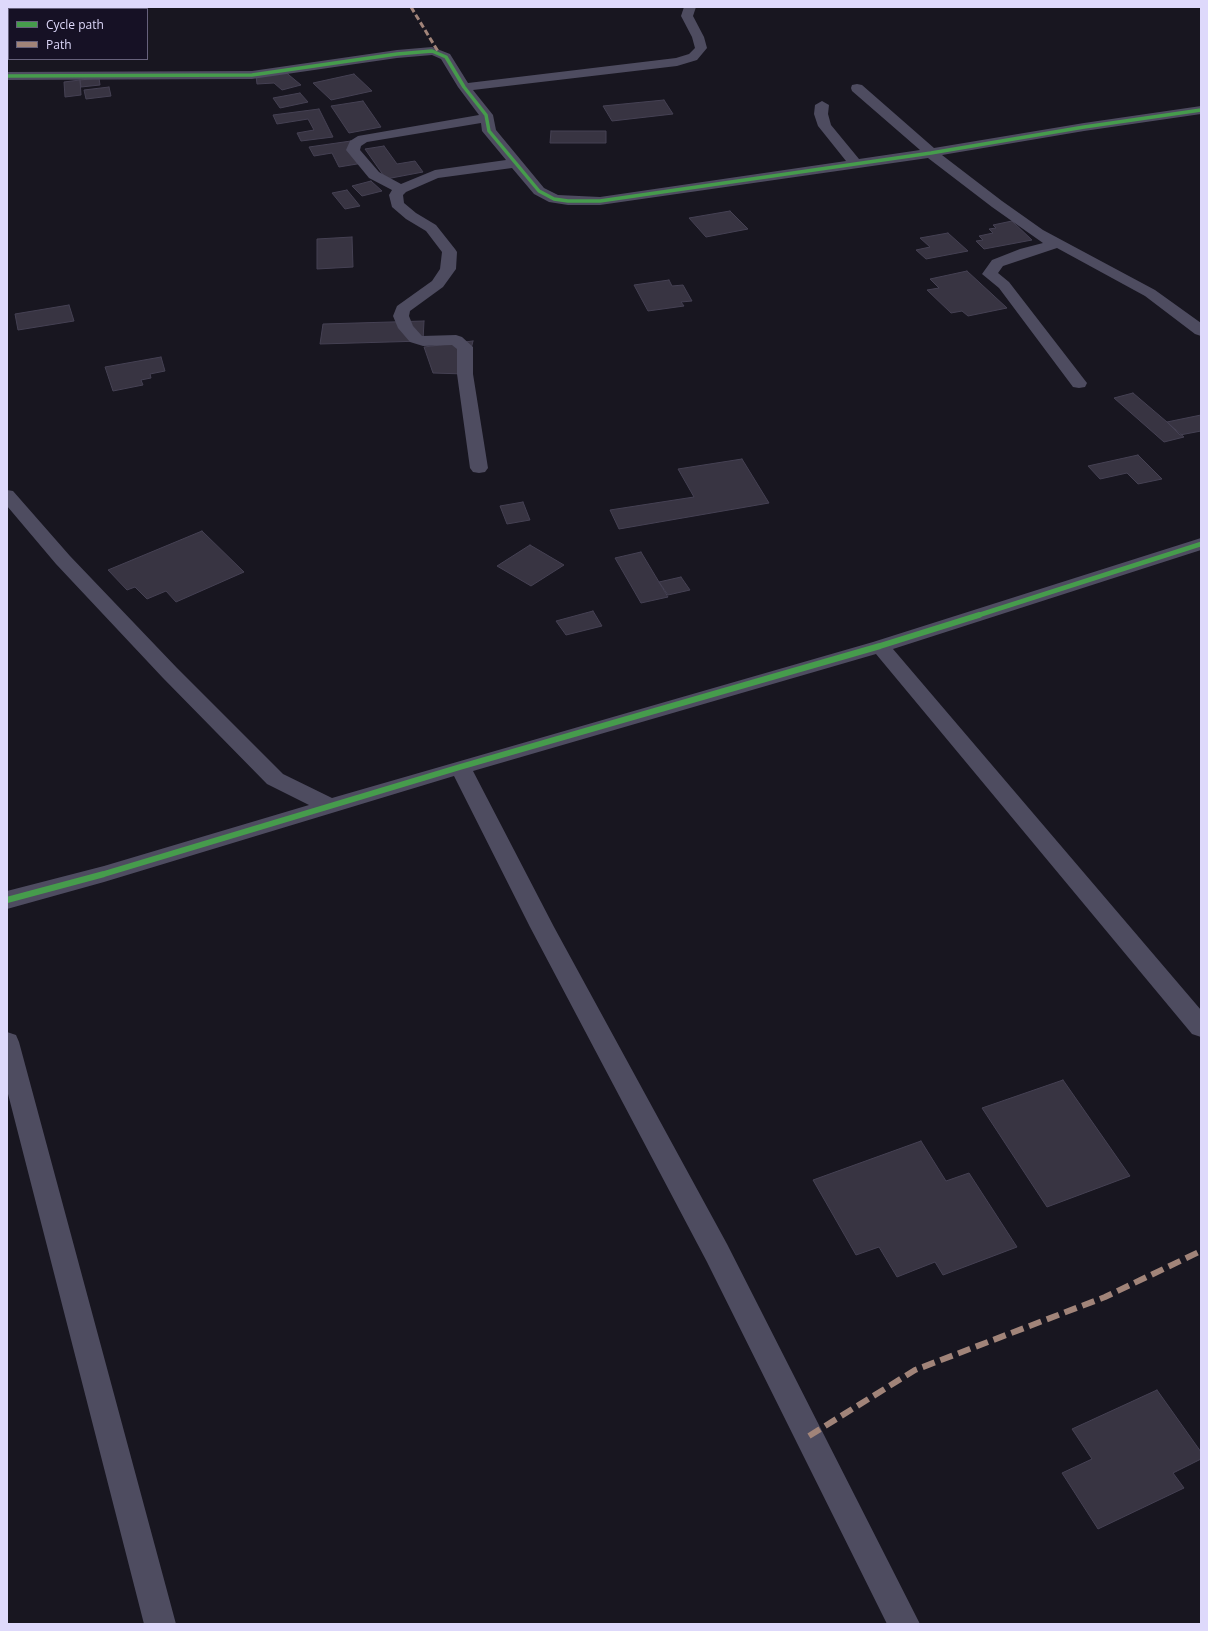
<!DOCTYPE html>
<html>
<head>
<meta charset="utf-8">
<style>
	body { margin:0 }
	#map { position:relative; width:1208px; height:1631px; overflow:hidden; background:#181620; font-family:"Open Sans",sans-serif }
	canvas { display:block }
	.frame { position:absolute; inset:0; border:8px solid #ded9fb; pointer-events:none }
	.legend { position:absolute; left:8px; top:8px; width:140px; height:52px; box-sizing:border-box; background:#161125; border:1px solid #66617b; margin:0; padding:5px 7px; list-style:none; font-size:12px; color:#ded9fb }
	.legend li { display:flex; align-items:center; gap:8px; height:20px }
	.legend b { width:20px; border:1px solid #66617b }
</style>
</head>
<body>
<div id="map">
<canvas width="1208" height="1631"></canvas>
<div class="frame"></div>
<ul class="legend">
<li><b style="height:5px;background:#469c4c"></b>Cycle path</li>
<li><b style="height:5px;background:#a18479"></b>Path</li>
</ul>
</div>
<script>
const ctx = document.querySelector('canvas').getContext('2d');
ctx.lineJoin = 'round';
function fillPath(path, color) {
  ctx.fillStyle = color;
  ctx.fill(path, 'evenodd');
}
function toPath(rows) {
  const path = new Path2D();
  for (const r of rows) {
    path.moveTo(r[0], r[1]);
    for (let i = 2; i < r.length; i += 2) path.lineTo(r[i], r[i + 1]);
  }
  return path;
}
function trace(path, color, width, dash) {
  ctx.strokeStyle = color;
  ctx.lineWidth = width;
  ctx.lineCap = dash ? 'butt' : 'round';
  ctx.setLineDash(dash || []);
  ctx.stroke(path);
}
const building = toPath([
	[283,70,301,85,282,90,274,83,257,84,256,76,283,70],
	[354,74,372,91,331,100,313,83,354,74],
	[99,78,100,85,81,87,80,80,99,78],
	[80,80,81,95,65,97,64,82,80,80],
	[109,87,111,96,86,99,84,90,109,87],
	[300,93,308,102,280,108,273,98,300,93],
	[664,100,673,114,612,121,603,106,664,100],
	[363,101,381,127,349,133,331,106,363,101],
	[319,109,333,137,301,141,297,133,314,130,308,119,277,124,273,115,319,109],
	[551,131,606,131,606,143,550,143,551,131],
	[351,141,363,163,339,167,332,153,314,156,309,147,351,141],
	[384,146,397,164,415,161,423,172,386,179,365,149,384,146],
	[371,181,382,191,362,196,352,186,371,181],
	[347,190,360,206,345,209,332,193,347,190],
	[730,211,748,229,706,237,689,218,730,211],
	[1012,221,1032,240,984,249,976,241,983,240,979,236,993,233,989,229,996,228,993,225,1012,221],
	[948,233,968,251,926,259,916,250,930,247,920,238,948,233],
	[352,237,353,267,317,269,317,239,352,237],
	[967,271,1007,308,968,316,962,311,951,313,927,290,939,288,930,279,967,271],
	[669,280,672,286,683,285,692,301,681,302,684,306,648,311,634,285,669,280],
	[69,305,74,321,18,330,15,314,69,305],
	[424,321,423,341,320,344,323,324,424,321],
	[473,341,465,374,433,373,424,347,473,341],
	[161,357,165,371,150,374,151,378,141,380,143,385,113,391,105,367,161,357],
	[1133,393,1167,422,1184,437,1164,442,1114,398,1133,393],
	[1201,415,1201,431,1180,435,1167,422,1201,415],
	[1138,455,1162,479,1138,484,1127,473,1100,479,1088,466,1138,455],
	[742,459,769,503,619,529,610,510,694,497,678,469,742,459],
	[523,502,530,520,507,524,500,506,523,502],
	[202,531,244,572,176,602,166,591,147,599,135,587,127,590,108,570,202,531],
	[530,545,564,565,531,586,497,566,530,545],
	[641,552,668,597,641,603,615,558,641,552],
	[681,577,690,590,668,595,659,582,681,577],
	[593,611,602,626,566,635,556,621,593,611],
	[1063,1080,1130,1176,1047,1207,982,1108,1063,1080],
	[921,1141,946,1181,969,1173,1017,1247,943,1275,935,1262,897,1277,879,1247,856,1255,813,1180,921,1141],
	[1157,1390,1201,1452,1201,1459,1173,1473,1184,1488,1098,1529,1062,1473,1092,1459,1072,1429,1157,1390]
]);
const minor = toPath([
	[684,7,696,7,693,16,704,37,707,48,697,60,677,66,473,90,493,115,496,130,544,188,558,195,600,197,846,161,818,126,814,114,815,105,822,101,829,105,828,114,831,125,859,159,920,150,852,91,851,88,852,85,857,84,862,85,934,148,1084,123,1201,106,1201,114,1084,131,942,155,1002,201,1043,230,1155,290,1201,323,1201,336,1195,334,1145,296,1057,248,1003,266,998,273,1009,282,1087,383,1085,387,1079,388,1073,387,999,288,982,274,992,260,1020,249,1043,243,992,207,928,158,600,205,568,205,549,202,534,194,512,168,438,178,406,192,403,195,404,203,416,213,436,225,455,249,457,252,456,269,443,287,410,311,409,316,413,326,422,336,456,335,462,337,473,347,473,374,488,468,485,472,479,473,473,472,470,468,457,374,457,349,452,345,423,346,410,342,398,328,393,316,397,306,432,281,440,269,442,252,426,231,406,219,392,207,389,195,392,190,369,178,346,150,350,141,358,136,479,115,458,87,441,59,432,55,397,58,252,79,7,80,7,72,252,71,397,50,432,47,450,54,468,83,676,58,689,54,695,48,692,37,681,16,684,7],
	[481,123,482,131,506,160,435,170,401,184,379,172,360,150,361,146,367,142,481,123],
	[7,490,13,491,70,556,177,668,283,774,332,798,873,642,1201,538,1201,550,893,649,1201,1010,1201,1037,1192,1034,876,654,473,771,554,927,727,1244,920,1624,887,1624,707,1262,530,927,454,776,104,882,7,909,7,891,104,866,309,805,267,784,163,678,56,564,7,506,7,490],
	[7,1032,16,1035,19,1042,176,1624,144,1624,7,1090,7,1032]
]);
const quietFar1 = toPath([
	[411,7,439,53]
]);
const quiet = toPath([
	[809,1436,915,1370,1105,1297,1201,1251]
]);
const cyclewayFar2 = toPath([
	[7,76,252,75,397,54,432,51,446,57,464,87,486,115,489,131,539,191,554,199,568,201,600,201,931,153,1084,127,1201,110]
]);
const cyclewayFar1 = toPath([
	[976,616,1201,544]
]);
const cycleway = toPath([
	[7,900,104,874,460,767,880,646,979,615]
]);
fillPath(building, '#383442');
trace(building, '#454153', 1);
fillPath(minor, '#4e4c60');
trace(quietFar1, '#a18479', 3, [6, 3]);
trace(quiet, '#a18479', 6, [13, 6]);
trace(cyclewayFar2, '#469c4c', 3.5);
trace(cyclewayFar1, '#469c4c', 4.5);
trace(cycleway, '#469c4c', 6);
</script>
</body>
</html>
